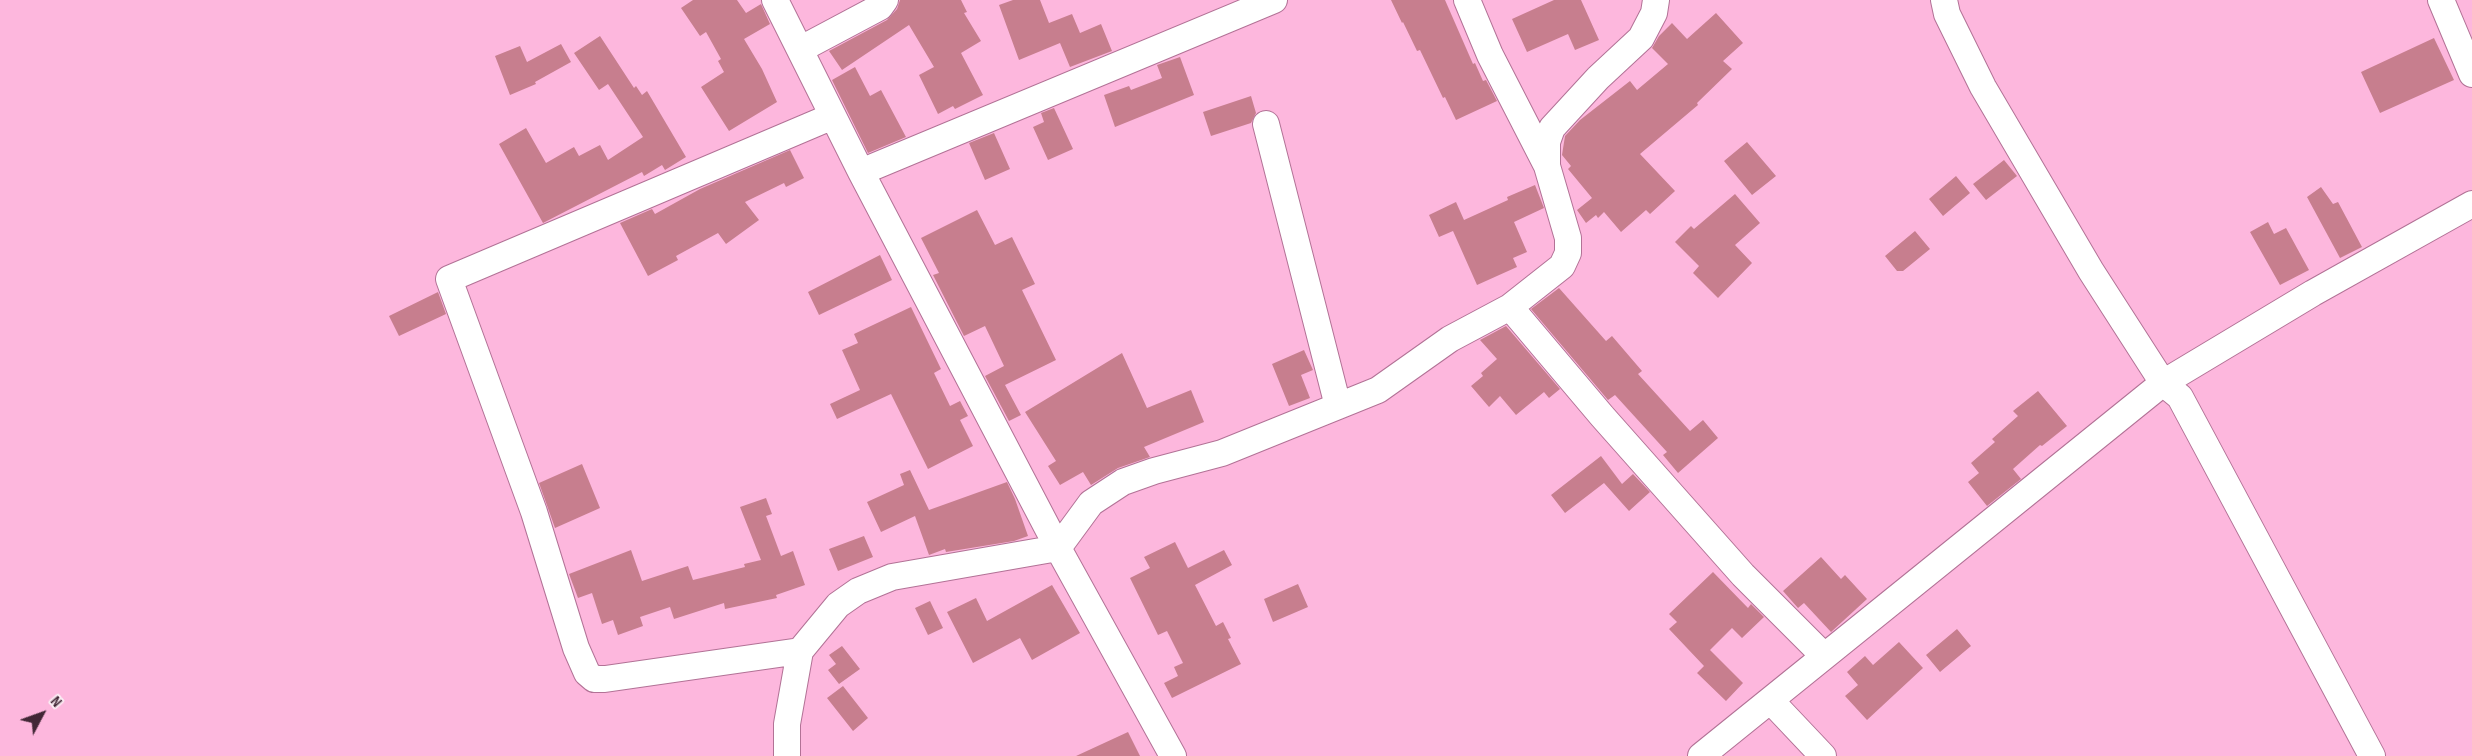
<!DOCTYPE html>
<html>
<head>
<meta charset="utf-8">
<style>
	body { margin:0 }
	#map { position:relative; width:2472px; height:756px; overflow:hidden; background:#fdb7dd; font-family:"Sofia Sans Condensed",sans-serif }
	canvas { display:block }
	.north { position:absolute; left:12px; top:684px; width:60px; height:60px; -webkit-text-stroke:4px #faecf3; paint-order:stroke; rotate:49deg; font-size:16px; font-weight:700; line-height:24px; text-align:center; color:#422736 }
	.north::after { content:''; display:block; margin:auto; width:21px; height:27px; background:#422736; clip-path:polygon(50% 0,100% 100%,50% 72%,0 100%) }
</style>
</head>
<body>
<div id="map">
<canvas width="2472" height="756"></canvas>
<div class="north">N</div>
</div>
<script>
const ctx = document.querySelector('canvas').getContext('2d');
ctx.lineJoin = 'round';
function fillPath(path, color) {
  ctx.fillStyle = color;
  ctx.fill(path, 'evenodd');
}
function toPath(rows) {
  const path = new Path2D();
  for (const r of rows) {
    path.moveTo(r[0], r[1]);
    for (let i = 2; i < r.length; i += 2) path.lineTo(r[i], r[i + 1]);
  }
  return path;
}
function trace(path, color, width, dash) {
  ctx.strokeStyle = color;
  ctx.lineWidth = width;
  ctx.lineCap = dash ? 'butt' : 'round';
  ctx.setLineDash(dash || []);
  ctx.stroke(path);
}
const building = toPath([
	[693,0,737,0,746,13,761,4,770,24,744,39,762,69,777,102,729,131,701,87,724,72,718,61,721,59,706,32,700,36,681,8],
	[900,0,961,0,967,12,964,13,981,41,961,53,983,95,955,109,953,106,938,114,919,75,934,67,909,25,842,70,829,51,887,20,897,9],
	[1013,0,1040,0,1049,23,1072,14,1080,33,1101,24,1112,51,1070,67,1060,43,1019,60,999,5],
	[1391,0,1445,0,1473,64,1475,63,1483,81,1486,80,1497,101,1456,120,1445,97,1443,98,1420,50,1417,51,1403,22,1402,23],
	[1554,0,1581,0,1599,40,1575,50,1568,34,1527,52,1512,19],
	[1716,13,1743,43,1723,61,1732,69,1697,103,1698,105,1640,154,1675,191,1650,214,1646,210,1621,232,1604,212,1598,218,1596,215,1586,223,1577,210,1592,198,1568,169,1571,166,1562,155,1565,136,1580,120,1630,81,1637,90,1668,64,1652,48,1659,36,1672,23,1687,39],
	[600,36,634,88,636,86,642,95,647,91,686,157,665,170,662,165,644,176,642,172,543,223,499,144,526,128,546,163,574,147,579,156,600,145,608,160,643,137,608,84,599,90,574,53],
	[2434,38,2454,80,2380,113,2361,72],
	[561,44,571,62,535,82,536,84,510,95,495,56,520,46,527,62],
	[1180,57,1194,95,1115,127,1104,95,1129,86,1131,90,1162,78,1157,65],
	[855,67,870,96,881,90,906,137,868,153,832,80],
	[1251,96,1256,113,1251,123,1211,136,1203,112],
	[1054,108,1073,149,1048,160,1033,127,1044,122,1041,113],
	[994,133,1010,169,985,180,969,143],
	[1747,142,1776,176,1752,195,1724,161],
	[790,150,804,178,786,187,784,183,745,202,759,220,726,244,718,233,676,256,678,260,648,276,620,223,652,209,655,214,700,189],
	[2004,160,2017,176,1986,200,1973,184],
	[1956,176,1970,193,1943,216,1929,199],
	[1535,185,1544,208,1514,222,1527,252,1513,258,1517,267,1477,285,1453,231,1439,237,1429,215,1456,202,1464,220,1508,200,1507,197],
	[2321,187,2333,204,2338,202,2362,247,2340,258,2307,197],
	[1735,194,1760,223,1735,245,1752,263,1718,298,1693,273,1699,266,1675,242,1691,226,1694,229],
	[977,210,995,245,1012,237,1035,284,1022,290,1056,360,1005,385,1021,415,1009,421,985,376,1004,366,985,326,964,336,933,275,939,273,921,238],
	[2268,222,2274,234,2286,228,2309,270,2280,285,2250,232],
	[1915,231,1930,249,1903,271,1897,271,1885,256],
	[880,255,892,280,819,315,808,292],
	[1559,288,1606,341,1612,336,1642,371,1638,374,1690,431,1703,420,1718,438,1678,473,1663,455,1667,452,1615,395,1608,400,1531,309],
	[438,292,446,314,399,336,389,316],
	[911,307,941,369,934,373,950,406,960,401,968,416,960,420,973,446,928,469,891,394,837,419,830,404,860,390,842,350,858,343,854,334],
	[1506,326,1560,389,1549,398,1544,392,1516,415,1500,396,1489,407,1471,386,1483,376,1481,373,1497,359,1480,340],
	[1304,350,1313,370,1301,375,1310,398,1289,406,1272,364],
	[1122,353,1147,408,1191,390,1204,422,1144,447,1150,457,1118,468,1091,485,1083,472,1060,485,1048,466,1056,461,1025,412],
	[2038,391,2067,426,2042,446,2040,445,2013,469,2021,479,1987,506,1968,482,1979,473,1971,463,1995,442,1992,439,2018,416,2013,411],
	[1601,456,1622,484,1633,474,1650,492,1629,511,1604,483,1565,513,1551,495],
	[582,464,600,508,555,528,539,483],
	[910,470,929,510,1007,482,1015,499,1028,536,1014,541,946,552,945,549,929,555,915,516,881,532,867,502,904,485,900,474],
	[766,498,772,514,766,516,781,556,793,551,805,585,776,595,777,598,725,609,724,603,674,619,670,607,640,617,643,626,618,635,613,620,602,624,592,593,578,598,569,574,631,550,642,581,688,566,693,580,745,567,744,564,761,560,740,507],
	[864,536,873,557,838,571,829,549],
	[1175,542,1188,568,1224,550,1232,565,1195,585,1216,626,1223,622,1231,638,1228,639,1241,664,1172,698,1164,683,1178,676,1174,667,1183,663,1167,631,1158,635,1130,578,1150,568,1144,557],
	[1821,557,1841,579,1845,575,1867,599,1831,632,1804,603,1798,608,1783,591],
	[1713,572,1748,608,1751,604,1764,617,1742,638,1732,628,1710,650,1743,683,1726,701,1697,673,1704,666,1669,629,1677,622,1669,614],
	[1298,584,1308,607,1273,622,1264,599],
	[1052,585,1080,633,1032,660,1020,638,973,663,947,612,976,598,987,621],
	[930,601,943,628,928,635,915,608],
	[1957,629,1971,646,1940,672,1926,655],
	[1899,642,1923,668,1867,720,1845,696,1858,685,1847,672,1865,656,1873,665],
	[842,646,860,669,839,684,828,670,836,664,829,655],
	[843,686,868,718,853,731,827,698],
	[1128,732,1140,756,1076,756]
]);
const minor = toPath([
	[775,0,861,172,1058,548,1173,756],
	[1467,0,1490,55,1546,164],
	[1944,0,1947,14,1983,87,2091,271,2163,383,2180,397,2372,756],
	[2441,0,2472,74],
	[801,49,880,7,885,0],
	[833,116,449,279,534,512,576,648,587,673,594,679,605,679,800,651,838,605,858,591,892,577,1058,548,1091,503,1123,482,1154,471,1222,453,1378,390,1450,339,1510,307,1562,266,1568,253,1568,238,1547,166,1547,142,1552,128,1598,78,1641,38,1654,13,1656,0],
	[1266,124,1338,406],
	[861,172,1274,0],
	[1510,307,1602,416,1743,575,1824,656],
	[1771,701,1823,756],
	[787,756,787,724,800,651],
	[1701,756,2163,383,2313,293,2472,204]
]);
fillPath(building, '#c77e8e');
trace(minor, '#b27296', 28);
trace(minor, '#fff', 26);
</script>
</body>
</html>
